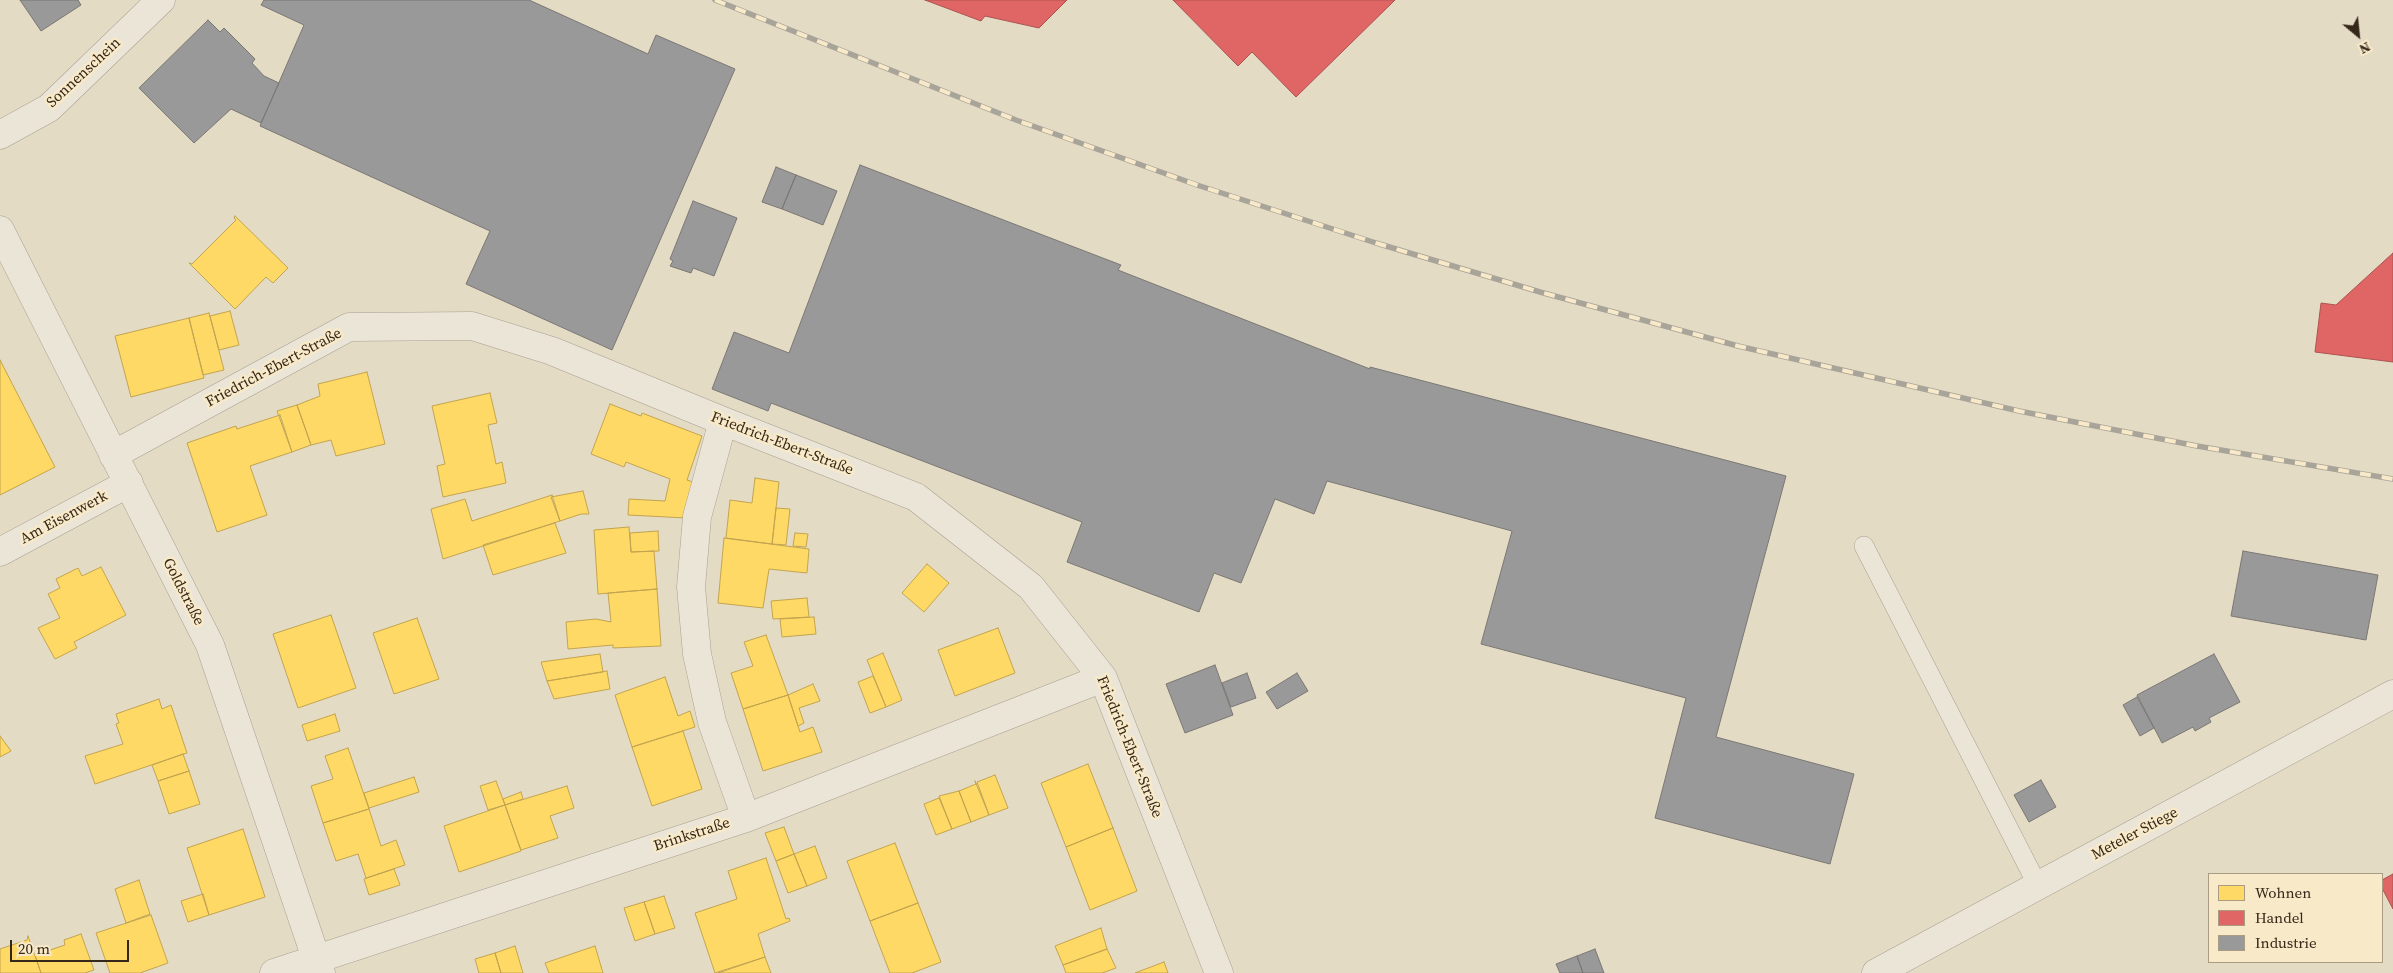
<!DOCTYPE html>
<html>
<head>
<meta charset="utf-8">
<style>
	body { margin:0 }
	#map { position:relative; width:2393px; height:973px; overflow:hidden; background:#e4dbc5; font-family:"Source Serif 4",serif }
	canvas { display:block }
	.legend { position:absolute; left:2208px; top:873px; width:175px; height:90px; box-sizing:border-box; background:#f8eac8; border:1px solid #aa9c82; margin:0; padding:6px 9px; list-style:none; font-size:15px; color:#352719 }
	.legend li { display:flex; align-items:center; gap:10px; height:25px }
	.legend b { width:25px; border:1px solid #aa9c82 }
	.north { position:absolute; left:2333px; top:10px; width:50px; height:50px; -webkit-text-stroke:4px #f8eac8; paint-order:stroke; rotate:152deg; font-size:14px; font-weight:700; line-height:20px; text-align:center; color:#352719 }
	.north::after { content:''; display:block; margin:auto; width:18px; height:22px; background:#352719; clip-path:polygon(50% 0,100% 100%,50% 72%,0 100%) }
	.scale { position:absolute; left:10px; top:940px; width:119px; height:22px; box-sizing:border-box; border:2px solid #352719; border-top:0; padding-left:6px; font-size:15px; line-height:18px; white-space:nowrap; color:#352719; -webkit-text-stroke:4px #f8eac8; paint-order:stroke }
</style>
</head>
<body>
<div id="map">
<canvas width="2393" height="973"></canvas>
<ul class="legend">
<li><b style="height:14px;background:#ffd966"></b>Wohnen</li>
<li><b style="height:14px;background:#e06666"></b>Handel</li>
<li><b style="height:14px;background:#999"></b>Industrie</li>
</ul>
<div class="north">N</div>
<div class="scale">20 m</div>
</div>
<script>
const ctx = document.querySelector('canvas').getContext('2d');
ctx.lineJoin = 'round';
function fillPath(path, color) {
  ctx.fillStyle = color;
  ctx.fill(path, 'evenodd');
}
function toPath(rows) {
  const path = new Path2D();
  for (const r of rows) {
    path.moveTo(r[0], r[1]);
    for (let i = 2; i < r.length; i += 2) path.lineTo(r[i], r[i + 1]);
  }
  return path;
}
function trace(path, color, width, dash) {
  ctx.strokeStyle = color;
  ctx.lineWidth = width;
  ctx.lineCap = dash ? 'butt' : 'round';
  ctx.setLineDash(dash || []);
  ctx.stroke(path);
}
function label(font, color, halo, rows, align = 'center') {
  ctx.font = font + ' "Source Serif 4",serif';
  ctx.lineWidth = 5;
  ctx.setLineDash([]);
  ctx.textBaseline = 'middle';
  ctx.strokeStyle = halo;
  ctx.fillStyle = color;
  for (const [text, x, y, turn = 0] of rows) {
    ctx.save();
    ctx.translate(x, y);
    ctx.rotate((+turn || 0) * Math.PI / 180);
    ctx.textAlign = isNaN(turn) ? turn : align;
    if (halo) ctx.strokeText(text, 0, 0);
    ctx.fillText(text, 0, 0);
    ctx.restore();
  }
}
const homes = toPath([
	[235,216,288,268,273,283,266,277,235,309,189,263,192,264,236,220,234,218,235,216],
	[230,311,239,345,219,350,210,316,230,311],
	[209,313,224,370,203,375,189,318,209,313],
	[189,318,204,378,131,397,115,336,189,318],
	[0,360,55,467,0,495,0,360],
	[367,372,385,444,336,456,331,440,311,445,297,405,320,396,318,384,367,372],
	[490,393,497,423,488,425,496,464,502,462,506,483,443,497,437,466,445,464,432,406,490,393],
	[610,404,641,416,642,413,702,436,687,480,693,482,686,518,628,515,629,499,665,501,670,479,626,462,624,467,591,454,610,404],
	[297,405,311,445,292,452,277,411,297,405],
	[280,415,292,452,250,466,267,515,217,532,187,443,236,426,237,429,280,415],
	[755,478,779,482,772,544,726,538,730,500,752,503,755,478],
	[583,491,589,514,581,514,560,521,551,497,583,491],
	[552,495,560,521,443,559,431,509,465,499,472,521,552,495],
	[776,508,790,509,786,545,772,544,776,508],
	[555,523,566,553,493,575,483,545,555,523],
	[629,527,631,552,654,551,657,589,598,594,594,530,629,527],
	[658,531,659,551,631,552,630,533,658,531],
	[795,533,808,534,806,547,793,546,795,533],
	[724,538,809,549,807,573,769,569,763,608,718,603,724,538],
	[927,564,949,583,924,612,902,593,927,564],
	[101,567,126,615,74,642,77,648,55,659,38,628,60,618,48,594,60,588,56,579,78,568,82,576,101,567],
	[657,589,661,646,613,648,613,645,568,649,566,622,596,619,611,622,608,593,657,589],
	[807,598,809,617,773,619,771,601,807,598],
	[331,615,356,688,298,708,273,634,331,615],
	[814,617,816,634,782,637,780,619,814,617],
	[417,618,439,679,394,694,373,633,417,618],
	[998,628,1015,673,955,696,938,650,998,628],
	[766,635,788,695,743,709,731,673,753,666,744,642,766,635],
	[883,653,902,700,886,707,867,660,883,653],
	[600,654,603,672,547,681,541,662,600,654],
	[607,671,610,689,554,699,547,681,607,671],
	[873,676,886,707,870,713,858,682,873,676],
	[665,677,678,716,690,711,695,727,632,747,615,695,665,677],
	[813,684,820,701,799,708,804,723,798,726,788,695,813,684],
	[788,695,800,732,813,727,822,752,763,771,743,709,788,695],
	[159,699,162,709,171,705,187,753,95,784,85,756,123,744,116,724,119,723,116,714,159,699],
	[335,714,340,731,307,741,302,725,335,714],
	[683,731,702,789,652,806,632,747,683,731],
	[0,736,11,751,0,757,0,736],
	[348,748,369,809,323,823,311,786,333,779,325,756,348,748],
	[183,754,189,771,158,781,152,765,183,754],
	[1088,764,1113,828,1066,847,1041,783,1088,764],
	[189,771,200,804,169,814,158,781,189,771],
	[995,775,1008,808,989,815,977,782,995,775],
	[414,777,419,792,369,808,364,793,414,777],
	[496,781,505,805,488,810,480,786,496,781],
	[975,781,989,815,971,822,959,791,976,784,975,781],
	[567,786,574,808,550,816,558,838,521,850,505,805,567,786],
	[959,791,971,822,952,829,939,796,959,791],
	[521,792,523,799,505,805,503,799,521,792],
	[939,798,952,829,936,835,924,804,939,798],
	[505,805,521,851,459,872,444,826,505,805],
	[369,809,381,846,396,840,405,865,366,878,358,854,336,861,323,823,369,809],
	[784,827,794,854,776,861,765,833,784,827],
	[1113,828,1137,891,1090,910,1066,847,1113,828],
	[243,829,265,897,209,915,187,848,243,829],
	[895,843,918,903,870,921,847,861,895,843],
	[815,846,827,878,807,886,794,854,815,846],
	[794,854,807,886,788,893,776,861,794,854],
	[766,858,786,919,789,918,790,921,758,934,765,957,715,973,695,913,737,899,728,871,766,858],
	[394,869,400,885,369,895,364,879,394,869],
	[139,880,150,914,126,923,115,889,139,880],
	[203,894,209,915,188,922,181,901,203,894],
	[664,896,675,928,655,934,644,902,664,896],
	[644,902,655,934,635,941,624,908,644,902],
	[918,903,941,962,912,973,890,973,870,921,918,903],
	[151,915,168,963,140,973,110,973,96,933,151,915],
	[1101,928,1107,949,1063,965,1055,946,1101,928],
	[81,934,94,970,85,973,41,973,35,955,65,945,64,940,81,934],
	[28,936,41,973,0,973,0,949,27,940,28,936],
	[515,946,523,973,501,973,495,953,515,946],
	[595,946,603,973,549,973,545,963,595,946],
	[1107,949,1116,968,1102,973,1066,973,1063,965,1107,949],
	[495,953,501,973,479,973,475,959,495,953],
	[765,957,771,973,718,973,765,957],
	[1164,962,1168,973,1135,973,1164,962]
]);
const shops = toPath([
	[925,0,1067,0,1039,28,985,16,981,21,925,0],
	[1173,0,1395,0,1296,97,1252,52,1238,66,1173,0],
	[2393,253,2393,362,2315,352,2321,303,2336,305,2393,253],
	[2393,874,2393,909,2382,888,2382,880,2393,874]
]);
const industry = toPath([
	[20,0,78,0,81,5,41,31,20,0],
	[264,0,529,0,648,54,656,35,735,69,612,350,466,284,490,231,260,126,304,25,261,5,264,0],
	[208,20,220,32,224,28,255,59,252,63,264,76,279,83,261,123,231,109,194,143,139,88,208,20],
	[860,165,1121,265,1118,270,1370,369,1370,367,1786,476,1716,737,1854,774,1830,864,1655,818,1686,698,1481,644,1512,531,1327,481,1314,514,1275,499,1241,583,1214,573,1199,612,1067,562,1082,522,771,403,768,411,712,389,734,332,789,353,860,165],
	[776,167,796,175,782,209,762,202,776,167],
	[796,175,837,191,823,225,782,209,796,175],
	[693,201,737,218,714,276,693,268,691,273,670,266,673,261,670,259,693,201],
	[2243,551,2378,575,2366,640,2231,616,2243,551],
	[2214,654,2240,702,2209,718,2211,722,2195,731,2193,727,2162,743,2137,695,2214,654],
	[1215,665,1233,715,1185,733,1166,684,1215,665],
	[1247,673,1256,698,1231,707,1222,683,1247,673],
	[1297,673,1308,691,1277,709,1266,692,1297,673],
	[2137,697,2154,728,2140,736,2123,705,2137,697],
	[2041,780,2056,807,2029,822,2014,795,2041,780],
	[1595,949,1604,973,1583,973,1577,956,1595,949],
	[1577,956,1583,973,1560,973,1556,964,1577,956]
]);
const service = toPath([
	[1864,546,2038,886]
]);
const minor = toPath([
	[0,135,49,108,161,0],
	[0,230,210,645,321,973],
	[723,421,697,517,691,587,697,654,712,722,746,818],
	[113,455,349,327,472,326,552,351,723,421,916,497,1031,587,1103,678,1219,973],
	[0,552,129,483],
	[274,973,746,818,1103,678],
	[1876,973,2393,694]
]);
const rail = toPath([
	[715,0,1016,120,1197,185,1376,243,1540,292,1738,346,2019,411,2197,446,2393,479]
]);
const streetNames = [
	["Sonnenschein",84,73,-43],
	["Friedrich-Ebert-Straße",274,368,-28],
	["Friedrich-Ebert-Straße",782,444,21],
	["Am Eisenwerk",64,518,-28],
	["Goldstraße",183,592,63],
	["Friedrich-Ebert-Straße",1129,747,68],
	["Meteler Stiege",2135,834,-28],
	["Brinkstraße",692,835,-18]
];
fillPath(homes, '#ffd966');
trace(homes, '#c2a44f', 1);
fillPath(shops, '#e06666');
trace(shops, '#ad534f', 1);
fillPath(industry, '#999');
trace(industry, '#7b7773', 1);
trace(service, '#a89f90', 20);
trace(minor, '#a89f90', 29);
trace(service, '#ebe5d8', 19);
trace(minor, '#ebe5d8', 28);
trace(rail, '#a9a499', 5.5);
trace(rail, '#f8eac8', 4, [11]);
label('15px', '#352719', '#f8eac8', streetNames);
</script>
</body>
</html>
